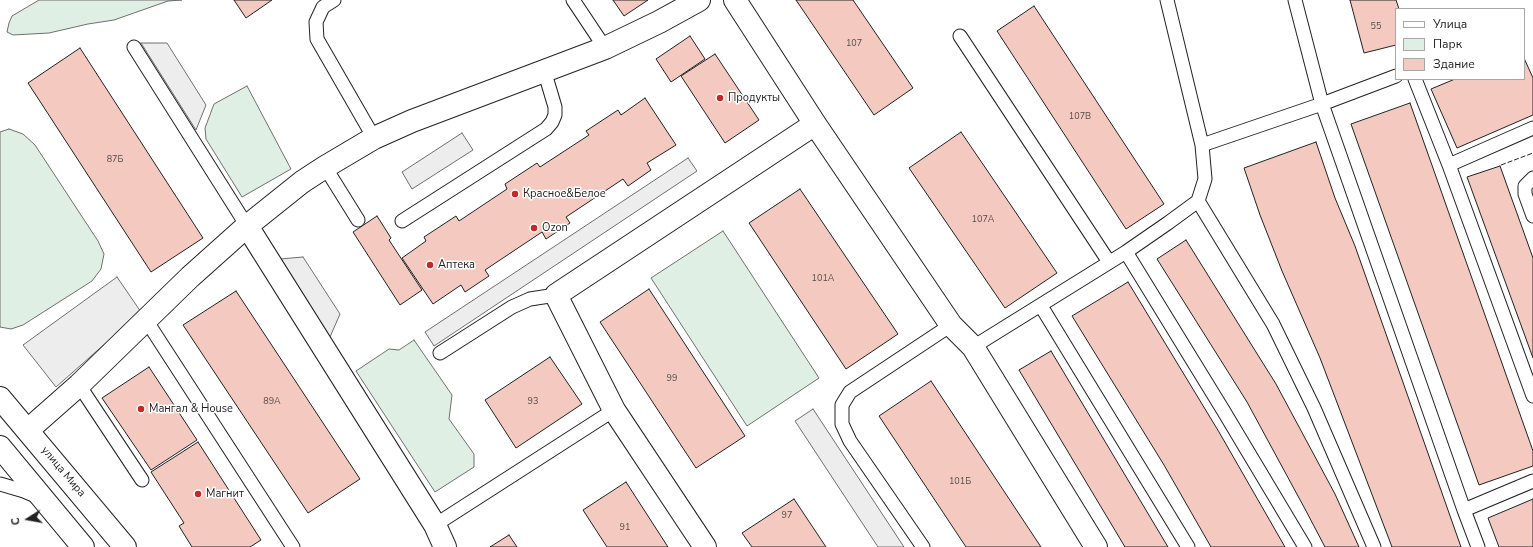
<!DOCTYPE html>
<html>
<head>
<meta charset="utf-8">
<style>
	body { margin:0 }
	#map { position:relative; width:1533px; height:547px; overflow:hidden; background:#fff; font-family:"Nunito Sans",sans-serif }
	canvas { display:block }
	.legend { position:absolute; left:1395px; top:8px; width:130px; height:72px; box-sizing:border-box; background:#fff; border:1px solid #a7a7a7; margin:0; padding:5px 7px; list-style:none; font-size:12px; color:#222 }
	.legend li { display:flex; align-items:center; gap:8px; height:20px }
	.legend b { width:20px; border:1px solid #a7a7a7 }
	.north { position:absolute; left:8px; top:499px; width:40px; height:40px; -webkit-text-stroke:3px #fff; paint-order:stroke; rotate:259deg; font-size:11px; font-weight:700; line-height:16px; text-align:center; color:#222 }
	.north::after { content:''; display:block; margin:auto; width:14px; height:18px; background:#222; clip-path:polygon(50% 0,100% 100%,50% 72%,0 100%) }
</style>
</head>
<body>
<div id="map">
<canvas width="1533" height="547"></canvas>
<ul class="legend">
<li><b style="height:5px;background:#fff"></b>Улица</li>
<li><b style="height:11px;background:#e0efe3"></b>Парк</li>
<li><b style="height:11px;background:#f3c9c0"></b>Здание</li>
</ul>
<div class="north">С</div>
</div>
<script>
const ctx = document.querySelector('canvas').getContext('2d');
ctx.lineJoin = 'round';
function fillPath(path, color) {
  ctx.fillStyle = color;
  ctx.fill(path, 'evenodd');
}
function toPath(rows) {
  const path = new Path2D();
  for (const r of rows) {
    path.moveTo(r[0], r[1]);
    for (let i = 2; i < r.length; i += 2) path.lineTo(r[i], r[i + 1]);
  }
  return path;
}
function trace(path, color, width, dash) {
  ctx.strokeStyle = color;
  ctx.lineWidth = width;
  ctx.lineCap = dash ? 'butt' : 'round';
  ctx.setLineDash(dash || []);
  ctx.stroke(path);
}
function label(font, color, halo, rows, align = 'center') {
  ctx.font = font + ' "Nunito Sans",sans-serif';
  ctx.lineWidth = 3;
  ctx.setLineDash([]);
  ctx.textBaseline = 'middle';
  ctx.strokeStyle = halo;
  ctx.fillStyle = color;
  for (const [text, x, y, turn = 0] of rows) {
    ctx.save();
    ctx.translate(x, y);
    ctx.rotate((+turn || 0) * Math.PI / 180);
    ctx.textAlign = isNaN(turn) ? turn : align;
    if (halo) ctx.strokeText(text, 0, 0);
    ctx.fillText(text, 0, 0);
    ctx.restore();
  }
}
const green = toPath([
	[39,0,182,0,168,1,114,20,88,24,49,33,13,35,7,32,9,23,12,16,39,0],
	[247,86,291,169,242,197,206,139,205,128,214,104,247,86],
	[9,129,23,134,35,145,98,241,104,254,101,269,92,281,23,325,11,329,0,327,0,132,9,129],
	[723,231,819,378,747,426,651,278,723,231],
	[414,340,452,395,449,419,474,454,474,467,435,492,356,371,389,349,399,350,414,340]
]);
const parking = toPath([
	[141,43,167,43,206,105,196,130,141,43],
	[462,133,473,150,412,189,402,172,462,133],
	[688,158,697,171,434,346,425,332,688,158],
	[303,257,340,314,330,337,280,259,303,257],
	[117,277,141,312,56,387,23,345,117,277],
	[813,409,904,547,878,547,795,421,813,409]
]);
const building = toPath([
	[234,0,272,0,246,18,234,0],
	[613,0,648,0,624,16,613,0],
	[796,0,853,0,913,88,874,115,796,0],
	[1350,0,1396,0,1399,9,1396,9,1396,45,1364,53,1350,0],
	[1034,6,1164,204,1126,229,997,31,1034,6],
	[690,36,705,59,671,82,656,59,690,36],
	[80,48,203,238,151,272,28,83,80,48],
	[715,54,759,120,725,143,681,76,715,54],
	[1524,58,1533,78,1533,115,1457,148,1431,89,1455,79,1524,79,1524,58],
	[645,98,676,145,647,163,651,170,628,186,623,179,566,217,570,223,546,239,542,232,485,270,489,276,465,292,461,285,433,304,402,258,426,241,424,237,456,216,459,221,507,189,505,184,537,163,540,167,589,135,586,131,618,110,621,115,645,98],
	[1410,103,1533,451,1533,466,1479,485,1351,124,1410,103],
	[961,132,1057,273,1005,308,909,168,961,132],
	[1316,142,1335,198,1355,246,1461,547,1392,547,1320,358,1282,271,1260,215,1244,168,1316,142],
	[1500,166,1533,258,1533,358,1467,177,1500,166],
	[800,189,898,334,846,369,749,223,800,189],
	[377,216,391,238,389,240,422,290,400,305,353,232,377,216],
	[1186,240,1276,384,1335,494,1359,547,1325,547,1305,509,1247,402,1157,259,1186,240],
	[1128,282,1219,432,1285,547,1211,547,1164,465,1072,316,1128,282],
	[649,289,745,436,696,468,600,322,649,289],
	[236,291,360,479,308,513,183,325,236,291],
	[1051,351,1168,547,1125,547,1019,370,1051,351],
	[550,357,582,404,516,448,485,400,550,357],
	[149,367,197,440,151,470,102,398,149,367],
	[931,381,1041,547,966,547,879,416,931,381],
	[198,442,261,540,250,547,192,547,179,526,184,523,151,472,198,442],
	[626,482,668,547,607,547,583,510,626,482],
	[794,499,826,547,752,547,742,533,794,499],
	[1533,499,1533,547,1499,547,1488,518,1533,499],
	[509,535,517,547,490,547,509,535]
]);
const lane = toPath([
	[334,0,323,7,316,22,317,39,374,138],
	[573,0,605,48],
	[1295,0,1322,104,1464,510,1478,547],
	[960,36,1109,262],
	[134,47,247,226],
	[1415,79,1449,165,1533,128],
	[1202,145,1322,104,1396,76],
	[1449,165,1533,396],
	[325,167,358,220],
	[1533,178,1525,186,1525,194,1533,216],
	[1198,201,1273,324,1314,408,1374,547],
	[402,221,546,129,552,122,555,115,555,107,544,70],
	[1126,252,1223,410,1305,547],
	[1041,306,1188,547],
	[146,320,293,547],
	[973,347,1126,252,1168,223,1198,201,1205,179,1202,145,1167,0],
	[440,353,512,307,530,299,556,295],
	[79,385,142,480],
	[0,484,24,491,38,497],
	[1464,510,1533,481],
	[435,525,614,410],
	[923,547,850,441,842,424,842,405,850,392,951,325]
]);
const street = toPath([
	[735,0,815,124,951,325,973,347,1096,547],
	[247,226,435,525,445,547],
	[28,430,79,385,190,277,247,226,302,182,325,167,374,138,412,121,605,48,659,22,699,0],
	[705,547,614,410,556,295,815,124]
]);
const primary = toPath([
	[0,398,125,547],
	[0,447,83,547]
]);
const fence = toPath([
	[1501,165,1533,153]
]);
const markers = [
	[720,98,4,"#c62828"],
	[515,194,4,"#c62828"],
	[534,228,4,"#c62828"],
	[430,265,4,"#c62828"],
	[141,409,4,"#c62828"],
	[198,494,4,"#c62828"]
];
const numberNames = [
	["55",1376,27],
	["107",854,44],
	["107В",1080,117],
	["87Б",115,160],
	["107А",983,220],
	["101А",823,279],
	["99",672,379],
	["89А",272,402],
	["93",533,402],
	["101Б",960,482],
	["97",787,516],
	["91",625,528]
];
const poiNames = [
	["Продукты",728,98],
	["Красное&Белое",523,194],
	["Ozon",542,228],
	["Аптека",438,265],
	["Мангал & House",149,409],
	["Магнит",206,494]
];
const streetNames = [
	["улица Мира",63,472,50]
];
fillPath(green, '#e0efe3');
trace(green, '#6f6f6f', 1);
fillPath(parking, '#ededed');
trace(parking, '#6f6f6f', 1);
fillPath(building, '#f3c9c0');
trace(building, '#222', 1);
trace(lane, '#222', 15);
trace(street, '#222', 24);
trace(primary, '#222', 24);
trace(lane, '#fff', 13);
trace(street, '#fff', 22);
trace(primary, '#fff', 22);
trace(fence, '#222', 1, [5, 2]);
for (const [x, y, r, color] of markers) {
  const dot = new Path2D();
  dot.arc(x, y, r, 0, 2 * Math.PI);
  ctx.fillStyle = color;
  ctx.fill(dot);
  trace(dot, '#fff', 1.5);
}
label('9px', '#564c4a', null, numberNames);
label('11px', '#222', '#fff', poiNames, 'left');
label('11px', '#222', '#fff', streetNames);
</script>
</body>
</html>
